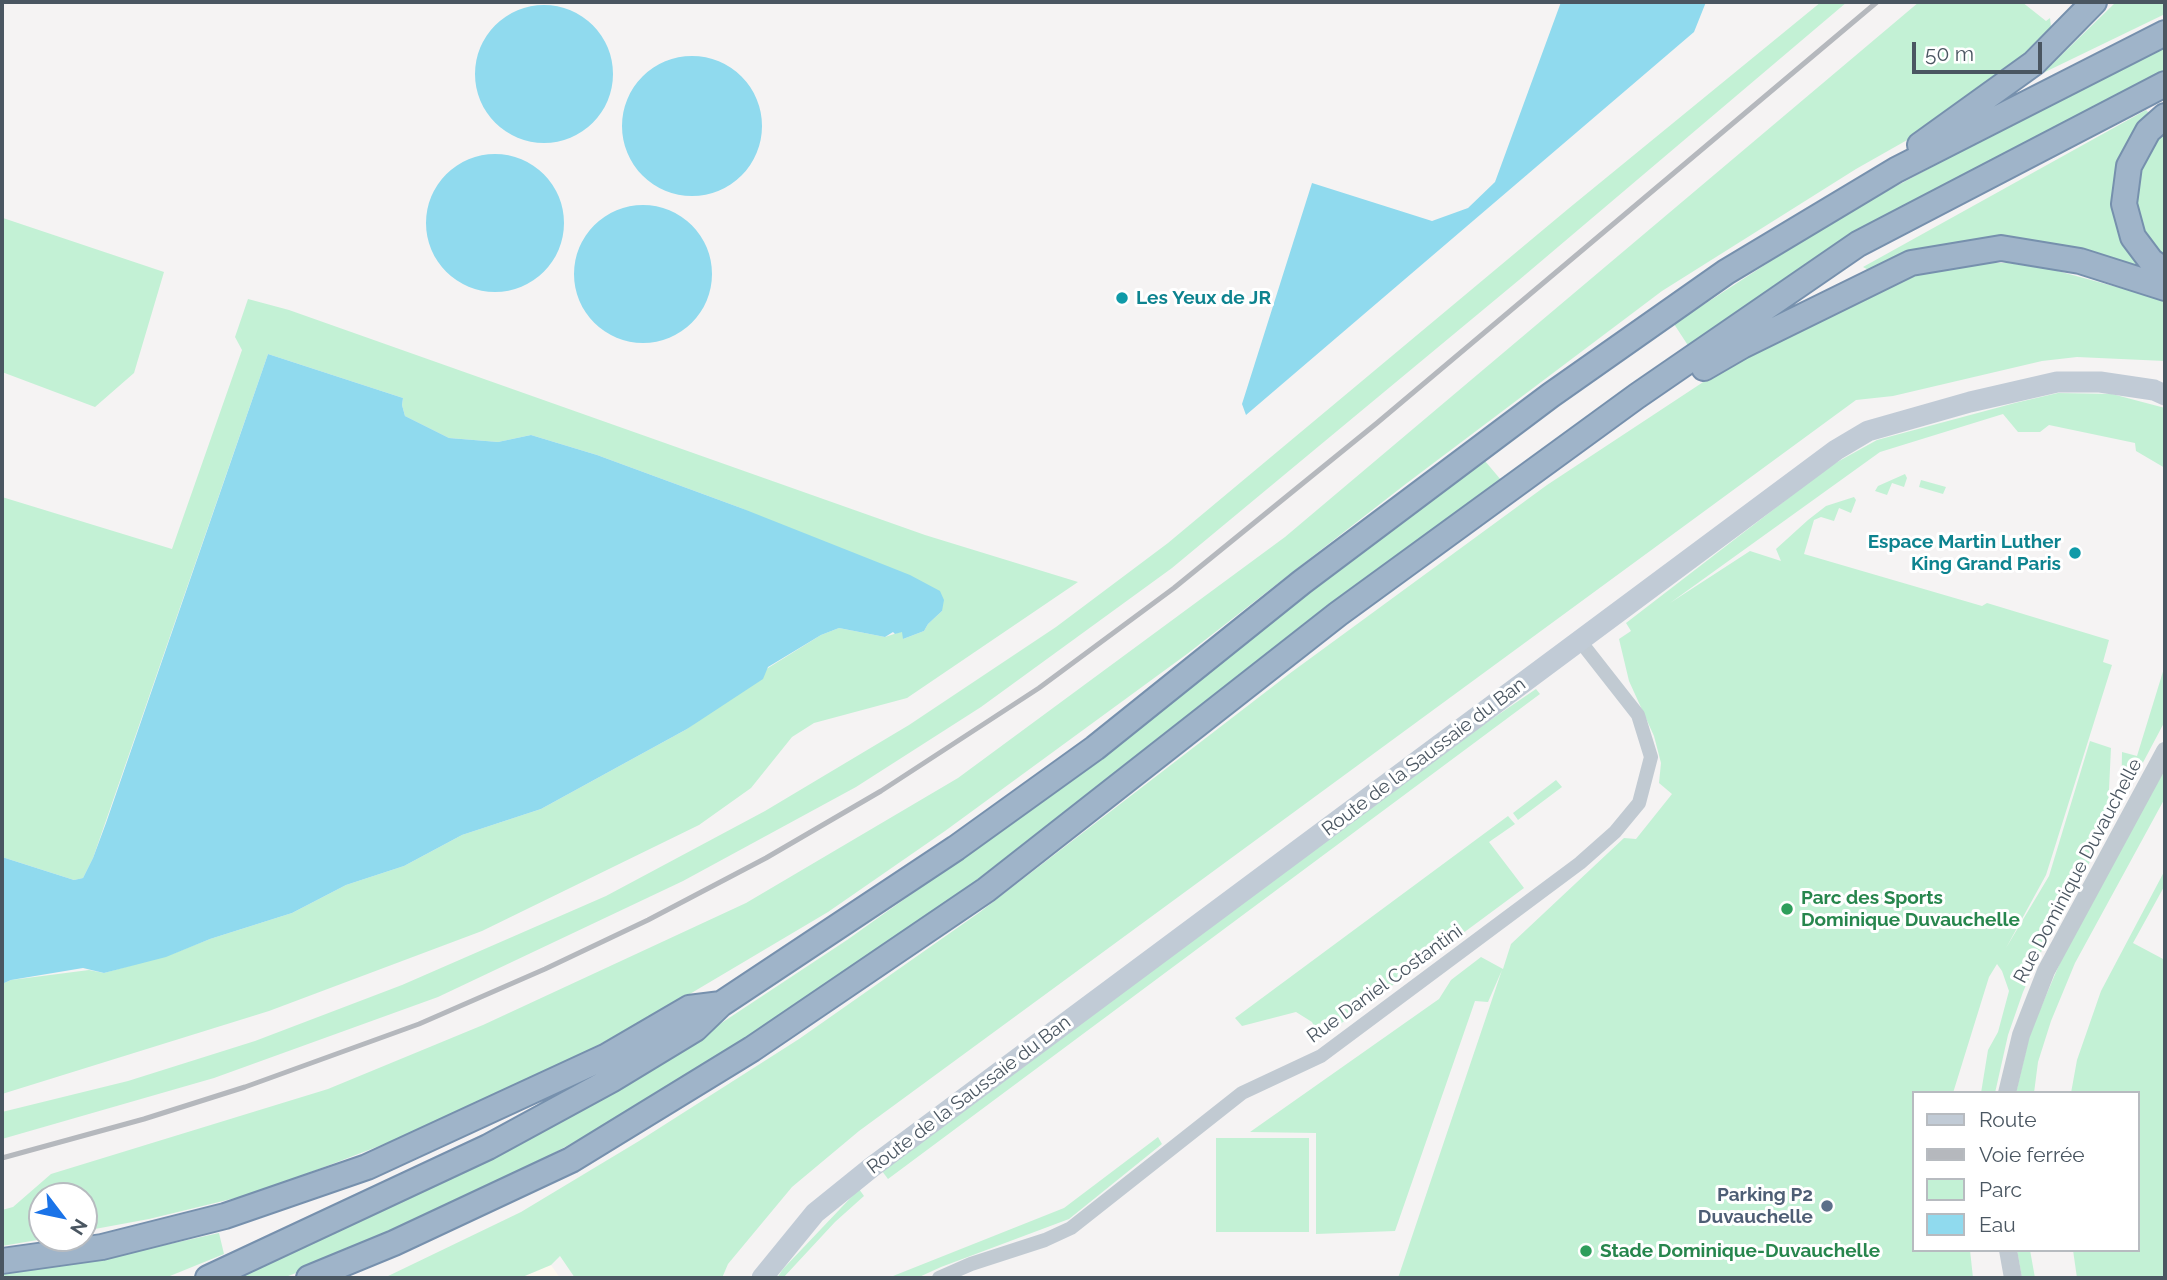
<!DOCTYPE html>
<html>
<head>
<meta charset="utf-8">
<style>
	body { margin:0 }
	#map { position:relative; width:2167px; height:1280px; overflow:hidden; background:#f5f3f3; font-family:Raleway,sans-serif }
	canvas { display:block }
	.frame { position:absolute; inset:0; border:4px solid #4a5661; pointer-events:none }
	.legend { position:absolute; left:1912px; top:1091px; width:228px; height:161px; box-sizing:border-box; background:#fff; border:2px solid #b7bbc0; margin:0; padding:9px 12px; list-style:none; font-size:21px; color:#4a5661 }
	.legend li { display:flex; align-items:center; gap:14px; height:35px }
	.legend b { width:35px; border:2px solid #b7bbc0 }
	.north { position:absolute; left:28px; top:1182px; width:70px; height:70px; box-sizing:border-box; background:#fff; border:2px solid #b7bbc0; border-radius:50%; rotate:122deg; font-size:19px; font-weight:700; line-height:28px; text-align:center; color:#4a5661 }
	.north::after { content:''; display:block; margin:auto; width:24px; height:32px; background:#1a73e8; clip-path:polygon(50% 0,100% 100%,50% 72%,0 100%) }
	.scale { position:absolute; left:1912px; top:42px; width:130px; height:32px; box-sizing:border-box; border:4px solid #4a5661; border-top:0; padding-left:9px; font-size:21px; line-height:24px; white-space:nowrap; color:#4a5661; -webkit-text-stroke:5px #fff; paint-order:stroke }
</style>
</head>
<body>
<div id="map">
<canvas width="2167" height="1280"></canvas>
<div class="frame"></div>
<ul class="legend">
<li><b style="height:9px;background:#c1cbd6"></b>Route</li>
<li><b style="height:9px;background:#b5b8bd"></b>Voie ferrée</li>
<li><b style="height:19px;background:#c3f1d5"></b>Parc</li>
<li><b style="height:19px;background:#90daee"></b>Eau</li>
</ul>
<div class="north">N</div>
<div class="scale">50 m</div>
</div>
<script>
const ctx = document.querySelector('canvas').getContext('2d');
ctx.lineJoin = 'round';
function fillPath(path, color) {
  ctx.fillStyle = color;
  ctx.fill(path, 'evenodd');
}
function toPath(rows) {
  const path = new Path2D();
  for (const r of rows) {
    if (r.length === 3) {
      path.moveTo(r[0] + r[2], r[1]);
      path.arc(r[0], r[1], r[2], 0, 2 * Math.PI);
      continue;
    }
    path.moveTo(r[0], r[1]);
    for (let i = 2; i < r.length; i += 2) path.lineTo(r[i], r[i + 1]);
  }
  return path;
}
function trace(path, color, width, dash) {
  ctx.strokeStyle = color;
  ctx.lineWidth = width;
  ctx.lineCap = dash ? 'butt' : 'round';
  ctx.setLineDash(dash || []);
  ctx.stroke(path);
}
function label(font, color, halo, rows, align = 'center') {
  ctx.font = font + ' Raleway,sans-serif';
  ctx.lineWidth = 6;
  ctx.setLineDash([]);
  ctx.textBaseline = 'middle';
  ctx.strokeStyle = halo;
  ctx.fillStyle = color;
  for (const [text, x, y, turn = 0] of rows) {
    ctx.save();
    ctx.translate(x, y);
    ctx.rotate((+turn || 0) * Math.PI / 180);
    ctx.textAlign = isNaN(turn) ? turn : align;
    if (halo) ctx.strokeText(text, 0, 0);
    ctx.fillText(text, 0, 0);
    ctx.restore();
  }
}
const commercial = toPath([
	[551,1265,560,1278,520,1278]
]);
const green = toPath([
	[1821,2,1847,2,1519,280,1172,568,981,707,856,787,683,881,438,997,214,1078,2,1139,2,1112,128,1081,255,1041,402,985,606,896,765,811,909,725,1056,627,1168,543,1568,209],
	[1919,2,2022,2,2046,21,2050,18,2052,36,1916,135,1856,169,1662,291,1407,483,1187,654,945,831,828,912,651,1017,479,1108,256,1193,149,1219,84,1231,84,1196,42,1196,42,1238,49,1238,2,1246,2,1210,13,1207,51,1174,328,1089,483,1025,746,903,958,778,1285,537],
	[2116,2,2165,2,2165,14,2043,73],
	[2165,42,2165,73,1689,347,1674,324,1794,246,1887,191],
	[2146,110,2150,114,2118,175,2152,273,2063,249,1872,272,1863,267],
	[2165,129,2165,258,2150,244,2139,220,2135,191,2143,161],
	[3,218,164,272,134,373,95,407,2,372],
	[1957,263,2009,263,2054,270,2165,300,2165,361,2077,357,2042,361,1893,396,1856,400,859,1131,792,1187,728,1264,722,1278,575,1278,560,1256,551,1265,520,1278,384,1278,521,1212,639,1141,799,1039,980,912,1289,674,1547,485,1726,367,1893,283],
	[248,299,289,310,925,535,1078,582,907,698,814,723,792,737,751,788,699,825,482,931,269,1011,2,1094,2,984,11,980,89,970,104,973,172,954,210,939,292,913,346,885,404,866,462,835,541,809,687,729,768,668,821,635,839,628,885,637,903,631,903,639,924,631,928,624,942,611,741,508,597,455,531,435,498,442,449,438,405,416,402,405,403,398,268,354,93,858,83,878,74,880,2,857,2,497,172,549,242,350,235,337],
	[2058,393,2112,394,2165,408,2165,468,2136,451,2135,443,2049,425,2040,432,2018,432,2003,414,1880,452,1670,603,1750,551,1781,561,1776,549,1808,520,1826,506,1854,497,1856,500,1851,513,1839,508,1834,521,1821,517,1814,520,1804,554,1982,606,1987,603,2109,640,2103,662,2112,665,2046,875,2006,948,2049,876,2090,741,2111,748,2107,830,2039,956,2023,992,2008,1035,1995,1093,1981,1093,1988,1050,1998,1032,2009,991,2002,971,1997,964,1989,977,1953,1093,1913,1093,1913,1250,1970,1250,1973,1278,1398,1278,1502,970,1488,1002,1475,1001,1395,1231,1316,1234,1316,1133,1250,1132,1439,999,1451,980,1481,957,1503,969,1511,944,1624,838,1636,839,1672,794,1659,783,1661,763,1654,736,1629,681,1619,639,1631,631,1626,623,1830,466,1877,440,2015,403],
	[1485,461,1501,480,889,947,656,1098,522,1170,356,1250,283,1278,234,1278,302,1248,452,1174,525,1141,667,1059,847,940,996,834,1100,751],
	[1905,474,1907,478,1904,487,1892,483,1887,495,1875,491,1878,486],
	[1921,480,1946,487,1943,494,1919,487],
	[2165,665,2165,721,2121,804,2122,752,2137,756],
	[1536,689,1540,694,888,1179,882,1171,1464,738],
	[2165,769,2165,798,2075,963,2051,1021,2038,1062,2034,1093,2016,1093,2030,1033,2068,944],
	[1556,780,1562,787,1518,820,1513,813],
	[1508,816,1515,824,1489,842,1524,888,1320,1039,1312,1022,1296,1012,1242,1026,1235,1018],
	[2165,870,2165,885,2133,943,2165,960,2165,1278,2077,1278,2073,1250,2137,1250,2137,1093,2071,1093,2077,1060,2101,991],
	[1158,1137,1162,1144,1069,1219,941,1267,917,1278,888,1278,1064,1208],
	[1216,1138,1309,1138,1309,1232,1216,1232],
	[859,1189,864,1196,835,1222,783,1278,777,1278,783,1269],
	[219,1233,224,1254,165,1278,2,1278,2,1271,129,1253],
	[2017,1250,2030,1250,2035,1278,2022,1278]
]);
const water = toPath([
	[1561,2,1706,2,1694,32,1246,415,1242,404,1312,183,1432,221,1468,208,1495,182],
	[544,74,69],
	[692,126,70],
	[495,223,69],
	[643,274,69],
	[268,354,403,398,402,405,405,416,449,438,498,442,531,435,597,455,741,508,910,575,940,591,944,600,942,611,928,624,924,631,903,639,902,632,895,634,893,632,885,637,839,628,821,635,768,667,763,679,687,729,541,809,462,835,404,866,346,885,292,913,210,939,166,957,104,973,83,968,11,980,2,984,2,857,74,880,83,878,93,858,106,823]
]);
const minor = toPath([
	[939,1278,971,1264,1045,1240,1071,1228,1242,1093,1321,1056,1580,863,1615,832,1639,803,1651,757,1638,715,1580,641]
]);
const tertiary = toPath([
	[2007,1093,2021,1035,2046,971,2165,751],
	[2008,1250,2013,1278]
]);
const secondary = toPath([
	[762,1278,815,1213,872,1167,1836,450,1868,431,1970,402,2057,382,2100,382,2154,390,2165,395]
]);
const trunk = toPath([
	[2165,116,2148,131,2129,166,2124,204,2133,237,2151,261,2165,271],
	[1920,145,2034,63,2094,2],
	[1704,368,1742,346,1911,263,2001,248,2080,261,2165,288],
	[2,1261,102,1247,225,1216,367,1167,605,1057,689,1008,721,1004],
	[208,1278,488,1147,611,1080,695,1029,721,1004,956,848,1095,748,1302,582,1551,395,1726,272,1896,170,2165,33],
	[309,1278,394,1243,571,1160,752,1049,986,890,1338,614,1637,396,1858,244,2165,84]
]);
const rail = toPath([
	[2,1158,144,1119,245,1087,419,1024,545,969,648,920,766,858,881,791,1039,688,1174,588,1377,423,1877,2]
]);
const markers = [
	[1122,298,7,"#0f9aa8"],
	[2075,553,7,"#0f9aa8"],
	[1787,909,7,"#2e9e5b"],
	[1827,1206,7,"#5c6f8a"],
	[1586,1251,7,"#2e9e5b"]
];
const cultureNames = [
	["Les Yeux de JR",1136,298],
	["Espace Martin Luther",2061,542,"right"],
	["King Grand Paris",2061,564,"right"]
];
const streetNames = [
	["Route de la Saussaie du Ban",1424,757,-37],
	["Rue Dominique Duvauchelle",2078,871,-62],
	["Rue Daniel Costantini",1385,984,-36],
	["Route de la Saussaie du Ban",969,1095,-37]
];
const leisureNames = [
	["Parc des Sports",1801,898],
	["Dominique Duvauchelle",1801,920],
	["Stade Dominique-Duvauchelle",1600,1251]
];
const serviceNames = [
	["Parking P2",1813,1195],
	["Duvauchelle",1813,1217]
];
fillPath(commercial, '#fdf9ef');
fillPath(green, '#c3f1d5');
fillPath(water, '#90daee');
trace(trunk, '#7690ad', 28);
trace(minor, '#c1cad2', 14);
trace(tertiary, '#c1cad2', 18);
trace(secondary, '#c1cbd6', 21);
trace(trunk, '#9fb4c9', 24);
trace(rail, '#b5b8bd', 5);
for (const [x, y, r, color] of markers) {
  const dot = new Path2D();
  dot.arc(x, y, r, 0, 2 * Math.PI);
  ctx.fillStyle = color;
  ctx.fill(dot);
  trace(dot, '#fff', 2.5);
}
label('bold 19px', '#0d838f', '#fff', cultureNames, 'left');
label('19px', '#4a5661', '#fff', streetNames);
label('bold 19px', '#27864d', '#fff', leisureNames, 'left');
label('bold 19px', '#4e5e75', '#fff', serviceNames, 'right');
</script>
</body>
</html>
